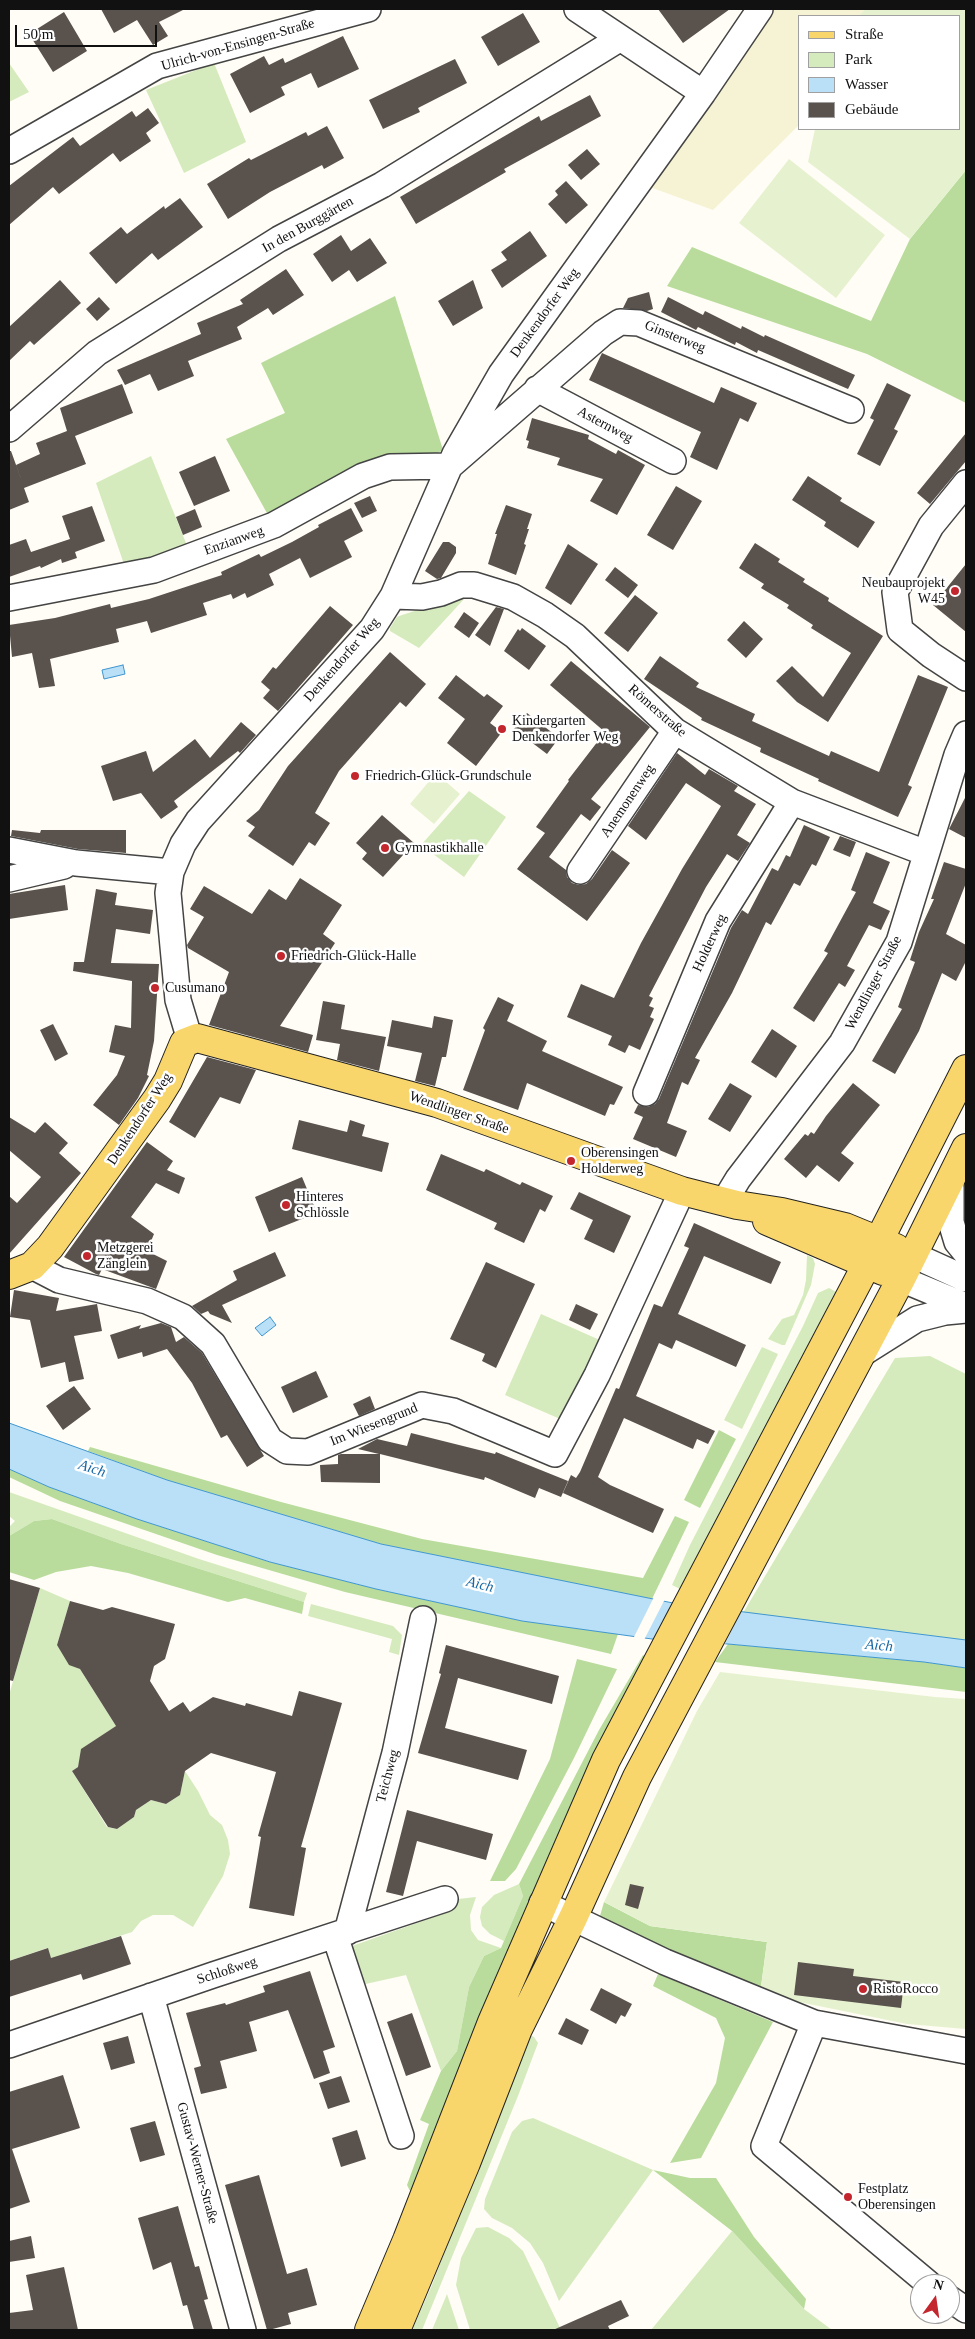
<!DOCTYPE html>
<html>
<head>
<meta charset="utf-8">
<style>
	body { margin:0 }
	#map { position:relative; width:975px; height:2339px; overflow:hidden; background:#fffdf5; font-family:"Times New Roman",serif }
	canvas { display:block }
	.frame { position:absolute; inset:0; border:10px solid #111; pointer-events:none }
	.legend { position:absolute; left:798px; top:15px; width:162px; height:115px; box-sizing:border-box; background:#fff; border:1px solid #a0a0a0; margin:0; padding:6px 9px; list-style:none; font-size:15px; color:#111 }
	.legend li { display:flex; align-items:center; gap:10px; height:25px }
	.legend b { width:25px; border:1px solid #a0a0a0 }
	.north { position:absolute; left:910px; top:2274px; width:50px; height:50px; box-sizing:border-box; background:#fff; border:1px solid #a0a0a0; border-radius:50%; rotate:14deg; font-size:14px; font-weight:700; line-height:20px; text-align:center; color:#111 }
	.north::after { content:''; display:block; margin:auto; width:18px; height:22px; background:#c4262e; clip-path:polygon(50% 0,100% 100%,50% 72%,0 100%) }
	.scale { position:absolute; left:15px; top:25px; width:142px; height:22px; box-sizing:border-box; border:2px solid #111; border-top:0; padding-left:6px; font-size:15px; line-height:18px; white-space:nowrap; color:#111; -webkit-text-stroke:4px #fff; paint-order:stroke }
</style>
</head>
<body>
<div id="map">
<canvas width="975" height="2339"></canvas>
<div class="frame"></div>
<ul class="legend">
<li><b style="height:6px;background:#f9d66b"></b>Straße</li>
<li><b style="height:14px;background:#d5ebbd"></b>Park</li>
<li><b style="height:14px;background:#b9e0f7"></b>Wasser</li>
<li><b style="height:14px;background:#5a524d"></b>Gebäude</li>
</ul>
<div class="north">N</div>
<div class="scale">50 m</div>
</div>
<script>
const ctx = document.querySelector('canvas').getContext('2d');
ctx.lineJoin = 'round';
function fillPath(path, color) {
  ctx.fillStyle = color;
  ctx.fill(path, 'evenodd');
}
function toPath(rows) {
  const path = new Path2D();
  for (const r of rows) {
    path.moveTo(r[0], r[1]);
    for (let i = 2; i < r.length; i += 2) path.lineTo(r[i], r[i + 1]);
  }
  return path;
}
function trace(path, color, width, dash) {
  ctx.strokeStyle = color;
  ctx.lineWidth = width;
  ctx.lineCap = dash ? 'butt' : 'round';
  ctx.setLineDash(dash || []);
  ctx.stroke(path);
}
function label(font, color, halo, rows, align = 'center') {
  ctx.font = font + ' "Times New Roman",serif';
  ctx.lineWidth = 5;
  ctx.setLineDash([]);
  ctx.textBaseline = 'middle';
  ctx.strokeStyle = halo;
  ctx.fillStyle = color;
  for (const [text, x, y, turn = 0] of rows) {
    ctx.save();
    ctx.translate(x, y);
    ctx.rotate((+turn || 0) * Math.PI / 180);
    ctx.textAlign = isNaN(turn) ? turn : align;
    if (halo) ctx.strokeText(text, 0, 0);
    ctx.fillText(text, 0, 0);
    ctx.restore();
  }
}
const farmland = toPath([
	[772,9,865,9,859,16,799,16,799,125,713,210,647,186]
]);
const green = toPath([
	[9,63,29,92,9,102],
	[214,63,246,142,184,173,146,90],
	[151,456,188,548,125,567,96,483],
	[465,595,465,598,419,648,390,631,390,628,397,617,402,615],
	[469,791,506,817,464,877,421,845],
	[966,1179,966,1231,961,1224,961,1190],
	[807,1255,813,1258,815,1264,811,1285,785,1345,782,1345,768,1339,782,1319,794,1315,803,1295,806,1280],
	[829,1288,836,1292,834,1302,686,1592,672,1585,690,1545,803,1326,818,1293],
	[541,1314,602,1341,567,1422,505,1395],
	[762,1347,778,1354,742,1429,724,1420],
	[930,1356,966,1374,966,1640,743,1613,895,1358],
	[9,1492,199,1559,307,1593,304,1602,121,1544,52,1519,34,1521,9,1536,9,1527,15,1521,9,1516],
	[40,1588,70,1601,57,1645,80,1669,116,1726,82,1749,78,1767,72,1771,107,1827,117,1829,134,1817,136,1810,151,1800,166,1804,180,1795,185,1771,198,1791,210,1815,222,1825,228,1840,230,1854,223,1876,193,1927,173,1915,153,1915,141,1921,132,1932,73,1951,52,1962,47,1948,9,1961,9,1695],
	[311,1604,393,1626,402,1635,399,1655,389,1652,392,1639,308,1616],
	[519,1884,523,1896,504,1941,490,1934,482,1926,480,1917,482,1907,494,1895],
	[476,1897,470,1915,471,1930,478,1940,501,1948,484,1956,469,1987,457,2051,441,2071,406,1975,361,1985,351,1955,352,1946,448,1912,458,1899],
	[528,2034,534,2037,538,2043,518,2096,422,2330,412,2330,432,2285],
	[533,2118,653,2170,559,2301,543,2263,530,2243,512,2228,492,2218,484,2209,485,2199,512,2132,522,2121],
	[488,2227,509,2238,523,2251,561,2330,470,2330,456,2285,461,2258,476,2228],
	[732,2231,804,2309,832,2330,651,2330],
	[447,2294,459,2330,432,2330]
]);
const forest = toPath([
	[966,170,966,403,867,354,667,286,692,247,871,321,910,239],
	[395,296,443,450,421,462,268,515,226,439,285,413,261,363],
	[719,1430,736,1439,700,1508,684,1500],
	[90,1447,281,1502,422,1539,643,1578,675,1516,689,1522,652,1599,381,1544,167,1480,88,1451],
	[9,1469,49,1487,137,1519,270,1562,376,1589,522,1621,618,1634,611,1654,345,1592,217,1555,60,1501,9,1477],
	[52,1519,121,1544,304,1602,302,1614,245,1598,228,1602,128,1573,91,1566,56,1572,34,1580,9,1572,9,1536,34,1521],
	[728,1644,924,1662,966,1668,966,1692,715,1662],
	[643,1655,648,1659,413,2197,407,2185,429,2124,420,2120,441,2071,457,2051,469,1987,484,1956,501,1948,523,1896,519,1884,599,1730],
	[577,1659,617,1669,574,1758,516,1869,505,1881,490,1881,550,1759],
	[604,1902,650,1926,767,1942,760,1994,629,1934,600,1916],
	[658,1974,773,2022,701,2158,670,2163,716,2083,725,2038,716,2018,653,1986],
	[653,2170,690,2178,716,2178,754,2237,806,2299,804,2309,732,2231]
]);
const pitch = toPath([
	[865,9,966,9,966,170,910,239,808,162,815,129,959,129,959,16,859,16],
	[789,159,885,235,836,298,739,223],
	[436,773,460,794,434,824,410,804],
	[720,1672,935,1697,966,1699,966,2029,907,2024,760,1994,767,1942,650,1926,604,1902,697,1711]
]);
const water = toPath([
	[123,665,125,674,104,679,102,670,123,665],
	[270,1317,276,1325,262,1336,255,1328,270,1317],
	[9,1423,167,1480,381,1544,673,1603,966,1640,966,1668,924,1662,728,1644,652,1639,522,1621,376,1589,270,1562,137,1519,49,1487,9,1469,9,1423]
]);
const pier = toPath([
	[654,1597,665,1599,644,1640,633,1639],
	[675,1601,742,1610,724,1646,655,1642]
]);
const building = toPath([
	[101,9,185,9,159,22,168,36,153,45,137,20,114,33],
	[658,9,730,9,683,43],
	[64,12,87,51,53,72,29,34],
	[523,13,540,42,498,66,481,37],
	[343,36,359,69,318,88,311,73,281,87,285,95,250,113,230,74,264,56,269,65,283,58,285,63],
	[455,59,467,83,418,108,420,112,383,129,369,100],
	[590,95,601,116,504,169,506,172,416,224,400,197,539,116,541,121],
	[148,108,159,123,146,133,151,141,120,162,113,153,59,194,53,187,9,225,9,186,73,137,80,146,132,111,136,117],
	[327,126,344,158,324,169,322,165,270,192,228,219,207,184,249,158,251,160,306,132,308,136],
	[587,149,600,164,581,180,568,165],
	[566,181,588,205,566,224,548,204,558,195,555,191],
	[180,198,203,227,158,260,152,253,116,284,89,253,121,227,127,234,164,206,165,209],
	[530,231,547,256,502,288,491,270,507,260,501,252],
	[341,235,351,251,370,238,387,263,357,282,349,270,332,282,313,254],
	[286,269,304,295,273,315,268,308,237,327,242,339,188,361,194,376,158,391,150,374,125,385,117,370,201,334,197,323,243,304,240,300],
	[60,280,81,303,34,345,30,341,9,361,9,327],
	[473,280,483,308,453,326,438,301],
	[649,292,653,309,647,311,623,308,628,298],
	[99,297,110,309,97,321,86,309],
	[668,297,703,315,705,311,741,329,742,326,764,337,765,335,855,375,848,389,758,350,757,353,736,342,735,345,698,327,696,330,661,312],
	[602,353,714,403,721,387,757,403,748,422,740,418,717,470,690,457,701,432,589,380],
	[887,383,911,395,894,429,898,431,880,466,857,454,874,420,870,418],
	[122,384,133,413,75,436,86,464,24,488,29,502,9,510,9,451,11,451,24,487,16,465,40,454,36,443,67,431,60,408],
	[532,418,589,435,588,439,616,454,618,450,645,465,617,515,590,501,603,479,557,465,560,458,527,448,529,441,526,440],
	[966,433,966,461,930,504,917,493],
	[215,456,230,491,194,506,179,472],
	[808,476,842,498,840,501,875,522,858,548,824,526,826,522,792,500],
	[676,486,702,501,673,550,647,535],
	[370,496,377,511,362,518,354,503],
	[506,505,532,514,527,529,529,529,524,544,526,545,516,575,488,564,497,534,495,534],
	[92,506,105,541,75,552,77,558,62,563,61,559,41,568,40,566,9,577,9,545,26,539,31,552,70,539,62,516],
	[351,508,363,531,344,541,352,557,310,578,300,558,269,574,274,585,247,598,245,593,233,599,231,594,203,603,207,615,151,633,147,621,116,629,119,642,50,659,55,686,39,688,32,653,12,657,9,625,55,618,110,604,111,608,149,599,222,575,221,572,259,554,261,557,292,542,319,527,318,525],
	[195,509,202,527,183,535,176,517],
	[443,542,449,542,456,547,456,553,441,578,437,579,425,571],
	[755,543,780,559,778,562,805,579,803,582,829,598,828,601,883,636,828,722,797,702,776,681,792,666,823,697,851,653,811,628,813,625,787,608,789,605,761,588,764,584,739,568],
	[568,544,598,564,571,605,545,588],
	[966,564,966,632,933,605],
	[615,567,638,585,628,598,605,580],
	[635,595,658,613,628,652,604,633],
	[330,606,353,625,278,711,263,698,270,690,261,682,273,667,276,669],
	[496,607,504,609,490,646,475,635],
	[464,612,479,623,469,638,454,627],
	[744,621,763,639,746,658,727,640],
	[522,628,546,646,529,670,504,651,518,629,520,631],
	[390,652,426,684,406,707,400,702,339,771,315,813,330,823,315,846,309,842,293,866,248,836,255,827,246,821,259,810,288,766],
	[660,656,699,683,696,687,755,714,752,721,829,756,831,751,879,772,918,675,948,687,908,785,912,787,898,817,818,781,819,779,760,752,761,748,701,720,702,718,644,679],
	[571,661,650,727,591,799,601,807,590,821,581,814,549,857,566,870,567,877,572,883,579,885,586,884,592,879,612,850,630,863,587,921,517,869,545,833,536,827,569,781,568,780,605,732,550,685],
	[456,675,484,697,487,694,503,706,490,723,502,732,476,766,447,743,465,719,438,698],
	[527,713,559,738,547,754,514,729],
	[241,722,256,735,240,753,238,751,174,801,178,807,161,819,141,793,113,801,101,766,146,751,153,772,195,739,210,758],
	[677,753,705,775,709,769,738,786,734,791,756,804,737,835,750,843,738,861,727,854,706,887,649,996,653,998,649,1006,654,1008,650,1017,654,1019,640,1050,629,1045,625,1053,608,1045,612,1036,567,1017,581,984,614,998,641,943,682,869,721,806,686,783,646,840,628,826],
	[966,796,966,838,949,829],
	[382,815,414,843,383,877,362,859,367,853,356,843],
	[804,825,830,837,816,866,812,864,800,886,794,883,771,925,766,922,732,993,695,1058,700,1060,688,1085,682,1082,667,1123,687,1131,676,1157,633,1139,643,1117,634,1113,638,1105,648,1107,655,1104,659,1099,731,928,742,910,748,914,772,868,778,871,786,855,790,857],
	[12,830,40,833,41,830,126,830,126,853,78,849,11,836],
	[840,836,856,842,850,857,833,850],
	[866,852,890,862,873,903,890,911,881,930,869,925,847,966,855,970,845,987,839,983,814,1022,793,1008,828,953,824,951,856,892,851,890],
	[944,862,966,869,966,883,946,934,966,945,966,961,956,981,942,973,919,1031,895,1074,872,1061,902,1009,898,1007,915,962,910,960,919,932,934,899,931,899],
	[300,878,342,905,323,934,335,943,280,1026,313,1035,308,1052,209,1025,229,972,188,948,187,945,204,917,190,909,204,886,252,914,269,889,286,900],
	[65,885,68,910,9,919,9,894],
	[96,889,117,893,115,905,153,910,150,934,116,929,111,963,159,964,154,1041,147,1075,149,1076,138,1098,119,1125,93,1105,117,1075,125,1056,109,1052,115,1025,131,1028,132,981,73,971,74,962,84,962],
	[498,997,514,1005,507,1021,547,1041,542,1051,623,1087,614,1105,610,1104,605,1116,527,1083,518,1110,463,1090,485,1030,483,1028],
	[323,1001,345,1005,341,1029,386,1037,379,1071,337,1060,340,1044,316,1040],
	[434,1016,453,1020,446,1057,442,1057,435,1086,415,1081,422,1053,387,1046,392,1020,432,1028],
	[53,1024,68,1054,55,1061,40,1030],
	[772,1029,797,1046,776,1078,751,1062],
	[207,1057,256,1070,240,1104,220,1097,195,1138,169,1122],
	[730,1083,752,1096,730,1132,708,1119],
	[853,1083,880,1105,841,1153,854,1163,839,1182,817,1165,806,1178,784,1159,805,1134,808,1136,811,1132,814,1134,826,1116],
	[9,1117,35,1133,45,1122,68,1143,59,1153,81,1173,9,1254,9,1196,17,1203,41,1177,9,1150],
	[299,1120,347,1132,350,1120,365,1125,362,1136,389,1143,382,1172,292,1149],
	[147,1142,173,1161,167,1170,185,1178,179,1194,156,1183,131,1217,154,1234,147,1251,167,1261,156,1289,102,1269,99,1275,96,1274,64,1257],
	[441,1154,484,1172,486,1169,520,1185,522,1182,553,1196,545,1212,540,1209,524,1243,494,1229,497,1223,426,1190],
	[302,1177,317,1213,269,1232,255,1197],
	[579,1192,631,1216,614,1253,584,1239,593,1220,570,1209],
	[694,1223,781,1262,771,1284,704,1256,678,1314,746,1345,736,1367,676,1340,672,1349,659,1343,636,1396,715,1431,708,1444,697,1439,693,1449,624,1418,598,1477,610,1485,664,1509,653,1533,563,1493,571,1475,576,1478,580,1472,616,1388,619,1389,654,1304,662,1307,689,1248,684,1246],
	[275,1252,286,1276,222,1305,232,1323,210,1314,208,1311,201,1314,192,1306,237,1280,233,1271],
	[486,1262,535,1284,496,1368,482,1361,485,1354,450,1339],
	[14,1290,59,1298,56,1311,97,1304,102,1331,74,1336,84,1379,69,1382,65,1362,41,1368,30,1320,10,1317],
	[576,1304,598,1314,590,1330,569,1320],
	[161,1323,171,1327,176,1342,184,1337,202,1353,264,1456,247,1467,227,1435,221,1438,192,1383,167,1349,143,1357,142,1352,118,1359,110,1335,141,1325,139,1329],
	[316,1371,328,1397,293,1413,281,1387],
	[74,1386,91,1409,63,1430,46,1406],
	[370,1396,375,1409,359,1416,353,1404],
	[411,1433,495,1454,496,1452,568,1481,561,1497,539,1488,535,1498,485,1477,484,1480,380,1454,380,1483,321,1482,320,1465,338,1464,338,1455,341,1454,379,1454,358,1449,377,1439,407,1446],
	[9,1579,40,1588,13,1681,9,1680],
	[70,1601,103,1610,112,1607,175,1624,165,1659,154,1666,150,1681,169,1711,183,1702,190,1712,213,1697,245,1706,246,1703,292,1716,299,1691,342,1703,301,1847,306,1848,294,1916,249,1908,261,1837,258,1836,276,1772,211,1753,185,1771,180,1795,166,1804,151,1800,136,1810,134,1817,117,1829,108,1827,72,1771,78,1767,81,1749,116,1726,80,1669,69,1665,57,1645],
	[446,1645,559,1676,552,1704,458,1678,445,1728,527,1750,518,1780,418,1753,441,1674,439,1673],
	[407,1810,493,1834,486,1860,417,1841,403,1896,386,1892],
	[630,1884,644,1887,638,1909,625,1905],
	[121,1936,131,1964,83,1980,81,1974,9,1997,9,1961,48,1948,51,1958],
	[798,1962,854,1969,853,1976,904,1982,901,2008,794,1995],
	[310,1971,335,2047,323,2051,330,2073,314,2079,288,2010,249,2022,257,2051,220,2061,227,2088,201,2094,194,2068,201,2066,186,2013,225,2003,226,2005,265,1992,263,1986],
	[601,1988,632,2004,625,2017,621,2015,616,2024,590,2010],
	[412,2013,431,2067,406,2076,387,2022],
	[566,2018,589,2030,582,2045,558,2034],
	[128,2036,135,2063,111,2070,103,2043],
	[63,2075,80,2128,12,2149,30,2202,9,2209,9,2092],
	[341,2076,350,2102,328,2109,319,2083],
	[155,2121,165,2155,140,2162,130,2128],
	[357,2130,366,2159,341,2167,332,2138],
	[259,2175,287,2274,307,2268,317,2305,288,2313,291,2324,269,2330,267,2330,225,2185],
	[178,2206,195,2267,199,2266,208,2299,204,2300,213,2330,194,2330,187,2305,183,2306,171,2262,153,2270,138,2218],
	[31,2236,35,2258,9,2262,9,2241],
	[64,2267,78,2330,9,2330,9,2313,33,2310,26,2275],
	[621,2300,629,2316,608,2326,610,2330,553,2330]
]);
const minor = toPath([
	[577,9,703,93],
	[9,151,157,66,368,9],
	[537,389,673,461],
	[9,429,97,353,279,239,382,185,619,39],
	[966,483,931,526,895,592,900,630,931,655,966,678],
	[393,596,422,597,441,593,461,585,474,585,513,597,545,615,575,636,675,731,792,802,926,853],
	[9,598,154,570,274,525,363,476,390,467,450,466,603,333,620,322,639,323,851,410],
	[9,850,76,863,171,872],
	[580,871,675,731],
	[9,879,64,866],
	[190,1040,178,1000,168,893,171,872,183,844,198,821,372,629,393,596,455,454,501,374,703,93,760,9],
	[646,1093,718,921,792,802],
	[951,1179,951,1222,957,1242,966,1253],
	[724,1202,738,1179,842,1043,899,942,957,755,966,734],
	[913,1255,966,1279],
	[32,1266,59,1280,147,1301,183,1317,213,1344,270,1440,287,1451,308,1452,422,1405,453,1411,555,1454,597,1375,682,1191],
	[901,1279,966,1306],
	[860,1355,917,1319,945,1312,966,1310],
	[542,1903,665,1962,814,2023,966,2051],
	[347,1932,395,1753,423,1619],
	[335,1936,401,2136],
	[151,1996,243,2330],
	[814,2023,764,2146,929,2284],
	[9,2045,213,1975,445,1899],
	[950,2299,966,2310]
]);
const major = toPath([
	[767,1221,883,1271],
	[9,1275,32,1266,50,1247,157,1099,168,1081,184,1043,197,1038,437,1103,682,1191,737,1205,782,1212,845,1227,896,1248],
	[369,2330,407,2240,492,2022,606,1760,867,1264,966,1069],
	[396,2330,466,2163,518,2029,573,1918,637,1777,901,1279,966,1148]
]);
const markers = [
	[955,591,5,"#c4262e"],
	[502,729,5,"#c4262e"],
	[355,776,5,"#c4262e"],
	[385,848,5,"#c4262e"],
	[281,956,5,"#c4262e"],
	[155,988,5,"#c4262e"],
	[571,1161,5,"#c4262e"],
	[286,1205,5,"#c4262e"],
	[87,1256,5,"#c4262e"],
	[863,1989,5,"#c4262e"],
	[848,2197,5,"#c4262e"]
];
const streetNames = [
	["Ulrich-von-Ensingen-Straße",238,45,-16],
	["In den Burggärten",308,225,-29],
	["Denkendorfer Weg",545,313,-54],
	["Ginsterweg",675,337,22],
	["Asternweg",605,425,28],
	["Enzianweg",234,541,-20],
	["Denkendorfer Weg",342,660,-49],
	["Römerstraße",657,711,41],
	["Anemonenweg",628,801,-56],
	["Holderweg",710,943,-65],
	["Wendlinger Straße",874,983,-62],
	["Wendlinger Straße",459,1113,19],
	["Denkendorfer Weg",140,1119,-57],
	["Im Wiesengrund",374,1425,-22],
	["Teichweg",388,1776,-75],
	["Schloßweg",227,1971,-18],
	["Gustav-Werner-Straße",197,2163,75]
];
const poiNames = [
	["Neubauprojekt",945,583,"right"],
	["W45",945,599,"right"],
	["Kindergarten",512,721],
	["Denkendorfer Weg",512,737],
	["Friedrich-Glück-Grundschule",365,776],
	["Gymnastikhalle",395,848],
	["Friedrich-Glück-Halle",291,956],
	["Cusumano",165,988],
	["Oberensingen",581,1153],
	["Holderweg",581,1169],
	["Hinteres",296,1197],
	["Schlössle",296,1213],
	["Metzgerei",97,1248],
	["Zänglein",97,1264],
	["RistoRocco",873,1989],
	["Festplatz",858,2189],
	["Oberensingen",858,2205]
];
const waterNames = [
	["Aich",92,1469,18],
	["Aich",480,1585,14],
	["Aich",879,1646,5]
];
fillPath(farmland, '#f6f3d4');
fillPath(green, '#d5ebbd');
fillPath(forest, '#b9dc9c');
fillPath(pitch, '#e6f2cf');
fillPath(water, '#b9e0f7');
trace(water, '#3f96cf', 1);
fillPath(pier, '#fffdf5');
fillPath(building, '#5a524d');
trace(minor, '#444', 28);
trace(major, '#222', 30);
trace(minor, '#fff', 25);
trace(major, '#f9d66b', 28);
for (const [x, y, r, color] of markers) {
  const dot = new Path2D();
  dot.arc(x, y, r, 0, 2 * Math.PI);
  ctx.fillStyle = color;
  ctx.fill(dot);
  trace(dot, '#fff', 2);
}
label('14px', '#111', '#fff', streetNames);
label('14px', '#111', '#fff', poiNames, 'left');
label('italic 15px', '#1768a6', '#fff', waterNames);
</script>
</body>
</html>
